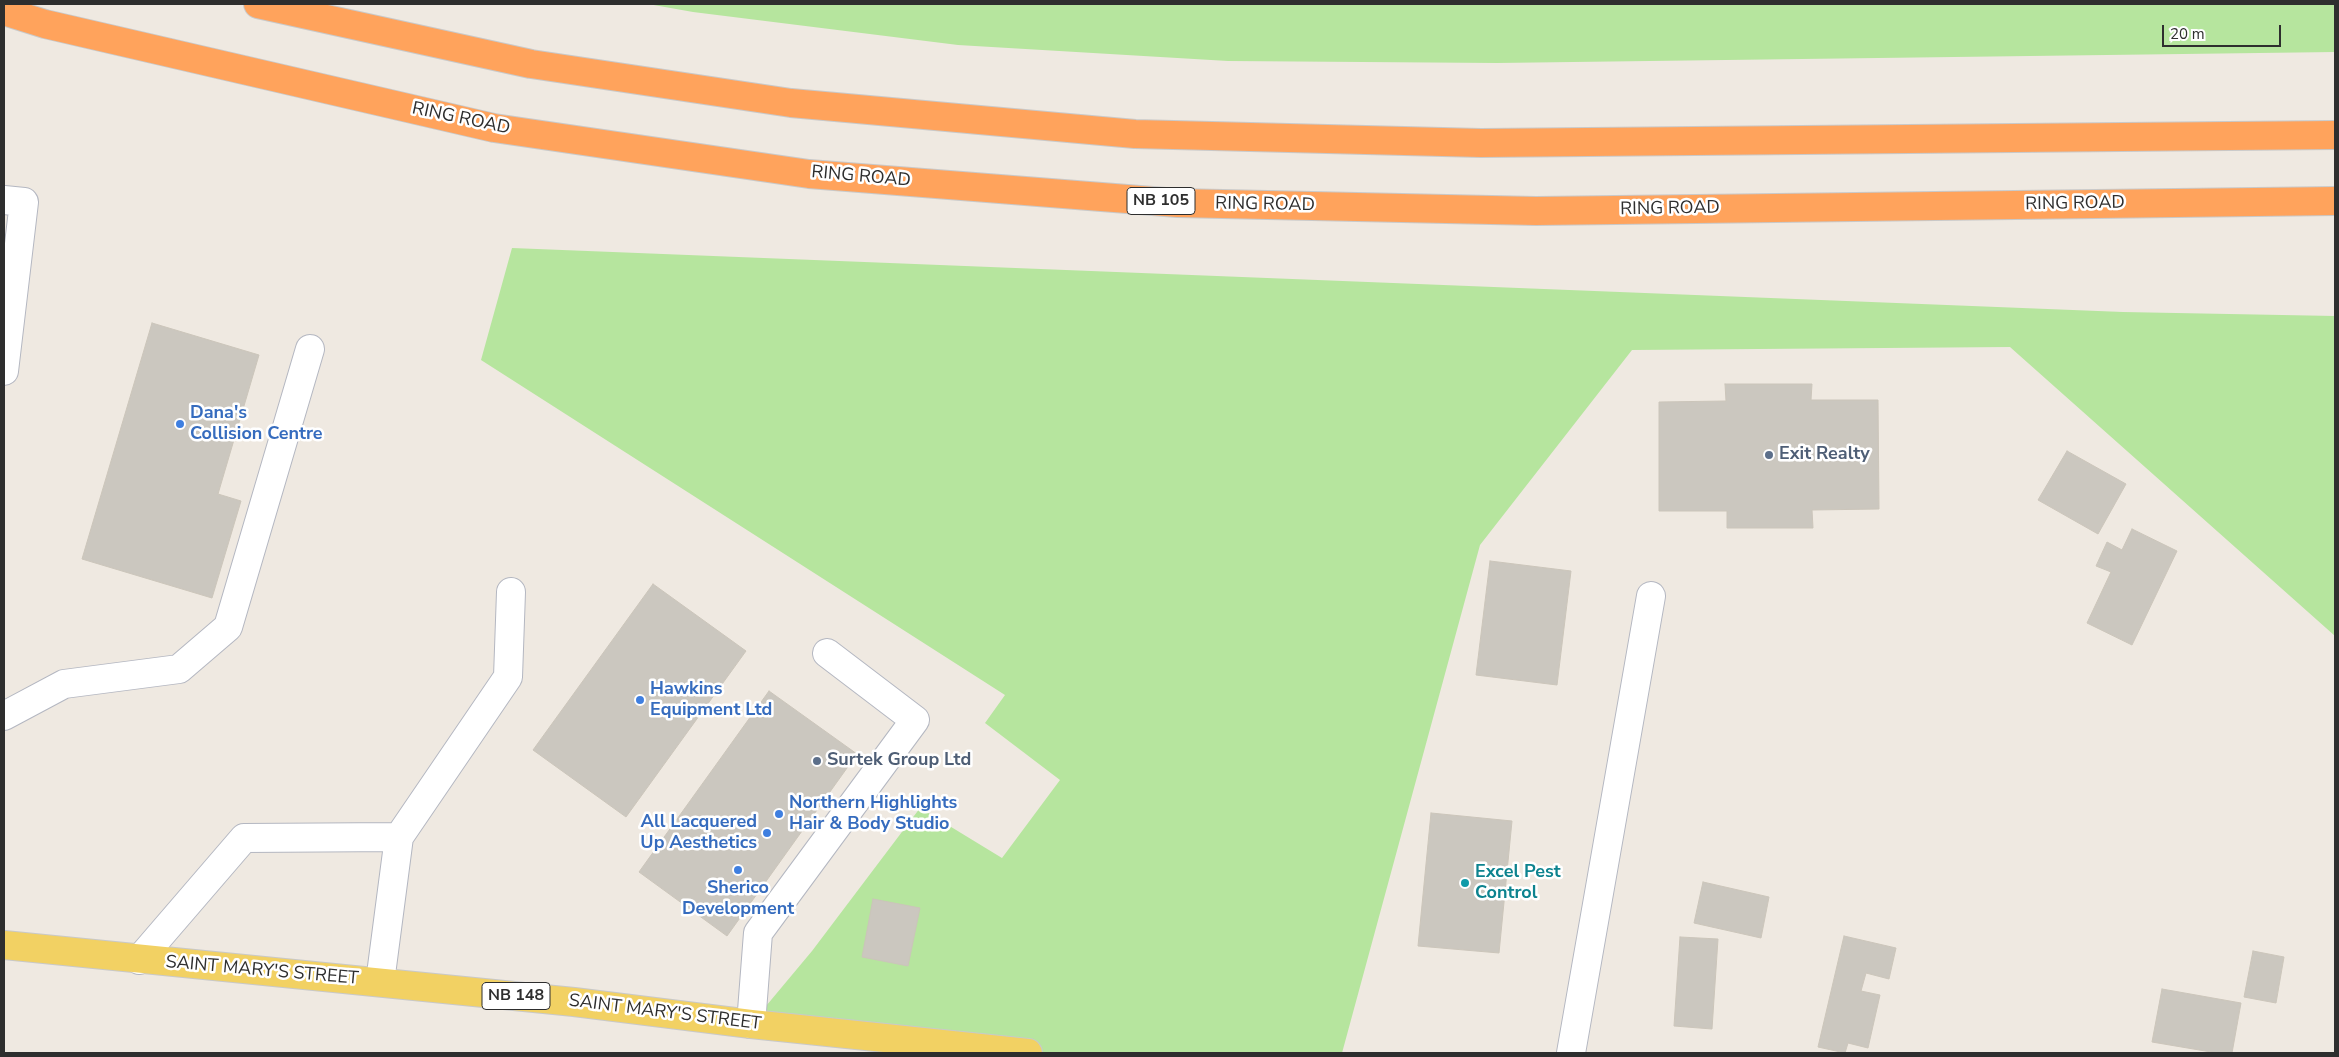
<!DOCTYPE html>
<html>
<head>
<meta charset="utf-8">
<style>
	body { margin:0 }
	#map { position:relative; width:2339px; height:1057px; overflow:hidden; background:#efe9e1; font-family:"Nunito Sans",sans-serif }
	canvas { display:block }
	.frame { position:absolute; inset:0; border:5px solid #2e2e2e; pointer-events:none }
	.scale { position:absolute; left:2162px; top:25px; width:119px; height:22px; box-sizing:border-box; border:2px solid #2e2e2e; border-top:0; padding-left:6px; font-size:15px; line-height:18px; white-space:nowrap; color:#2e2e2e; -webkit-text-stroke:4px #fff; paint-order:stroke }
</style>
</head>
<body>
<div id="map">
<canvas width="2339" height="1057"></canvas>
<div class="frame"></div>
<div class="scale">20 m</div>
</div>
<script>
const ctx = document.querySelector('canvas').getContext('2d');
ctx.lineJoin = 'round';
function fillPath(path, color) {
  ctx.fillStyle = color;
  ctx.fill(path, 'evenodd');
}
function toPath(rows) {
  const path = new Path2D();
  for (const r of rows) {
    path.moveTo(r[0], r[1]);
    for (let i = 2; i < r.length; i += 2) path.lineTo(r[i], r[i + 1]);
  }
  return path;
}
function trace(path, color, width, dash) {
  ctx.strokeStyle = color;
  ctx.lineWidth = width;
  ctx.lineCap = dash ? 'butt' : 'round';
  ctx.setLineDash(dash || []);
  ctx.stroke(path);
}
function label(font, color, halo, rows, align = 'center') {
  ctx.font = font + ' "Nunito Sans",sans-serif';
  ctx.lineWidth = 5;
  ctx.setLineDash([]);
  ctx.textBaseline = 'middle';
  ctx.strokeStyle = halo;
  ctx.fillStyle = color;
  for (const [text, x, y, turn = 0] of rows) {
    ctx.save();
    ctx.translate(x, y);
    ctx.rotate((+turn || 0) * Math.PI / 180);
    ctx.textAlign = isNaN(turn) ? turn : align;
    if (halo) ctx.strokeText(text, 0, 0);
    ctx.fillText(text, 0, 0);
    ctx.restore();
  }
}
const green = toPath([
	[648,4,2335,4,2335,52,1497,63,1228,61,958,45,693,12],
	[512,248,2123,312,2335,316,2335,636,2010,347,1632,350,1480,545,1342,1053,1028,1053,751,1024,812,951,920,808,1002,858,1060,780,985,723,1005,695,481,360]
]);
const building = toPath([
	[152,323,259,355,218,494,241,501,212,598,82,559,152,323],
	[1725,384,1812,384,1811,400,1878,400,1879,509,1812,510,1813,528,1727,528,1727,511,1659,511,1659,402,1726,401,1725,384],
	[2067,451,2126,484,2098,534,2038,500,2067,451],
	[2132,529,2177,551,2132,645,2087,623,2111,572,2096,566,2107,542,2122,550,2132,529],
	[1490,561,1571,571,1557,685,1476,675,1490,561],
	[653,584,746,651,626,817,533,750,653,584],
	[769,691,857,754,727,936,639,872,769,691],
	[1431,813,1512,821,1499,953,1418,946,1431,813],
	[1703,882,1769,897,1761,938,1694,923,1703,882],
	[873,899,920,908,908,966,862,957,873,899],
	[1844,936,1896,948,1889,979,1866,973,1861,991,1880,995,1868,1048,1848,1043,1845,1053,1818,1047,1844,936],
	[1680,937,1718,939,1712,1029,1674,1026,1680,937],
	[2253,951,2284,957,2276,1003,2244,997,2253,951],
	[2162,989,2241,1003,2232,1053,2217,1053,2152,1042,2162,989]
]);
const minor = toPath([
	[4,200,24,202,4,371],
	[4,716,64,684,179,669,228,627,310,349],
	[139,960,244,838,399,837],
	[380,982,399,837,508,677,511,592],
	[751,1024,758,933,915,720,827,653],
	[1571,1053,1651,596]
]);
const major = toPath([
	[4,945,574,1002,751,1024,1028,1053]
]);
const highway = toPath([
	[258,4,531,64,791,103,1135,134,1481,143,2335,135],
	[4,11,45,24,494,128,809,174,1178,203,1536,211,2335,201]
]);
const markers = [
	[180,424,5,"#3f7fe0"],
	[1769,455,5,"#5c6f8a"],
	[640,700,5,"#3f7fe0"],
	[817,761,5,"#5c6f8a"],
	[779,814,5,"#3f7fe0"],
	[767,833,5,"#3f7fe0"],
	[738,870,5,"#3f7fe0"],
	[1465,883,5,"#0f9aa8"]
];
const shields = [
	[1161,201,68],
	[516,996,68]
];
const shieldNames = [
	["NB 105",1161,201],
	["NB 148",516,996]
];
const streetNames = [
	["RING ROAD",461,119,12],
	["RING ROAD",861,177,5],
	["RING ROAD",2075,204,-1],
	["RING ROAD",1265,205,1],
	["RING ROAD",1670,209,-1],
	["SAINT MARY'S STREET",262,971,5],
	["SAINT MARY'S STREET",665,1013,7]
];
const shopNames = [
	["Dana's",190,414],
	["Collision Centre",190,435],
	["Hawkins",650,690],
	["Equipment Ltd",650,711],
	["Northern Highlights",789,804],
	["Hair & Body Studio",789,825],
	["All Lacquered",757,823,"right"],
	["Up Aesthetics",757,844,"right"],
	["Sherico",738,889,"center"],
	["Development",738,910,"center"]
];
const serviceNames = [
	["Exit Realty",1779,455],
	["Surtek Group Ltd",827,761]
];
const cultureNames = [
	["Excel Pest",1475,873],
	["Control",1475,894]
];
fillPath(green, '#b6e59e');
fillPath(building, '#cbc7bf');
trace(building, '#cbc5ba', 1);
trace(minor, '#b4b7c1', 30);
trace(major, '#c9c9c9', 30);
trace(highway, '#c9c9c9', 30);
trace(minor, '#fff', 28);
trace(major, '#f2d163', 28);
trace(highway, '#ffa35c', 28);
for (const [x, y, r, color] of markers) {
  const dot = new Path2D();
  dot.arc(x, y, r, 0, 2 * Math.PI);
  ctx.fillStyle = color;
  ctx.fill(dot);
  trace(dot, '#fff', 2);
}
for (const [x, y, w] of shields) {
  const box = new Path2D();
  box.roundRect(x - w / 2, y - 13.5, w, 27, 4);
  ctx.fillStyle = '#fff';
  ctx.fill(box);
  trace(box, '#2e2e2e', 1);
}
label('bold 16px', '#2e2e2e', null, shieldNames);
label('18px', '#2e2e2e', '#fff', streetNames);
label('bold 18px', '#366cbe', '#fff', shopNames, 'left');
label('bold 18px', '#4e5e75', '#fff', serviceNames, 'left');
label('bold 18px', '#0d838f', '#fff', cultureNames, 'left');
</script>
</body>
</html>
